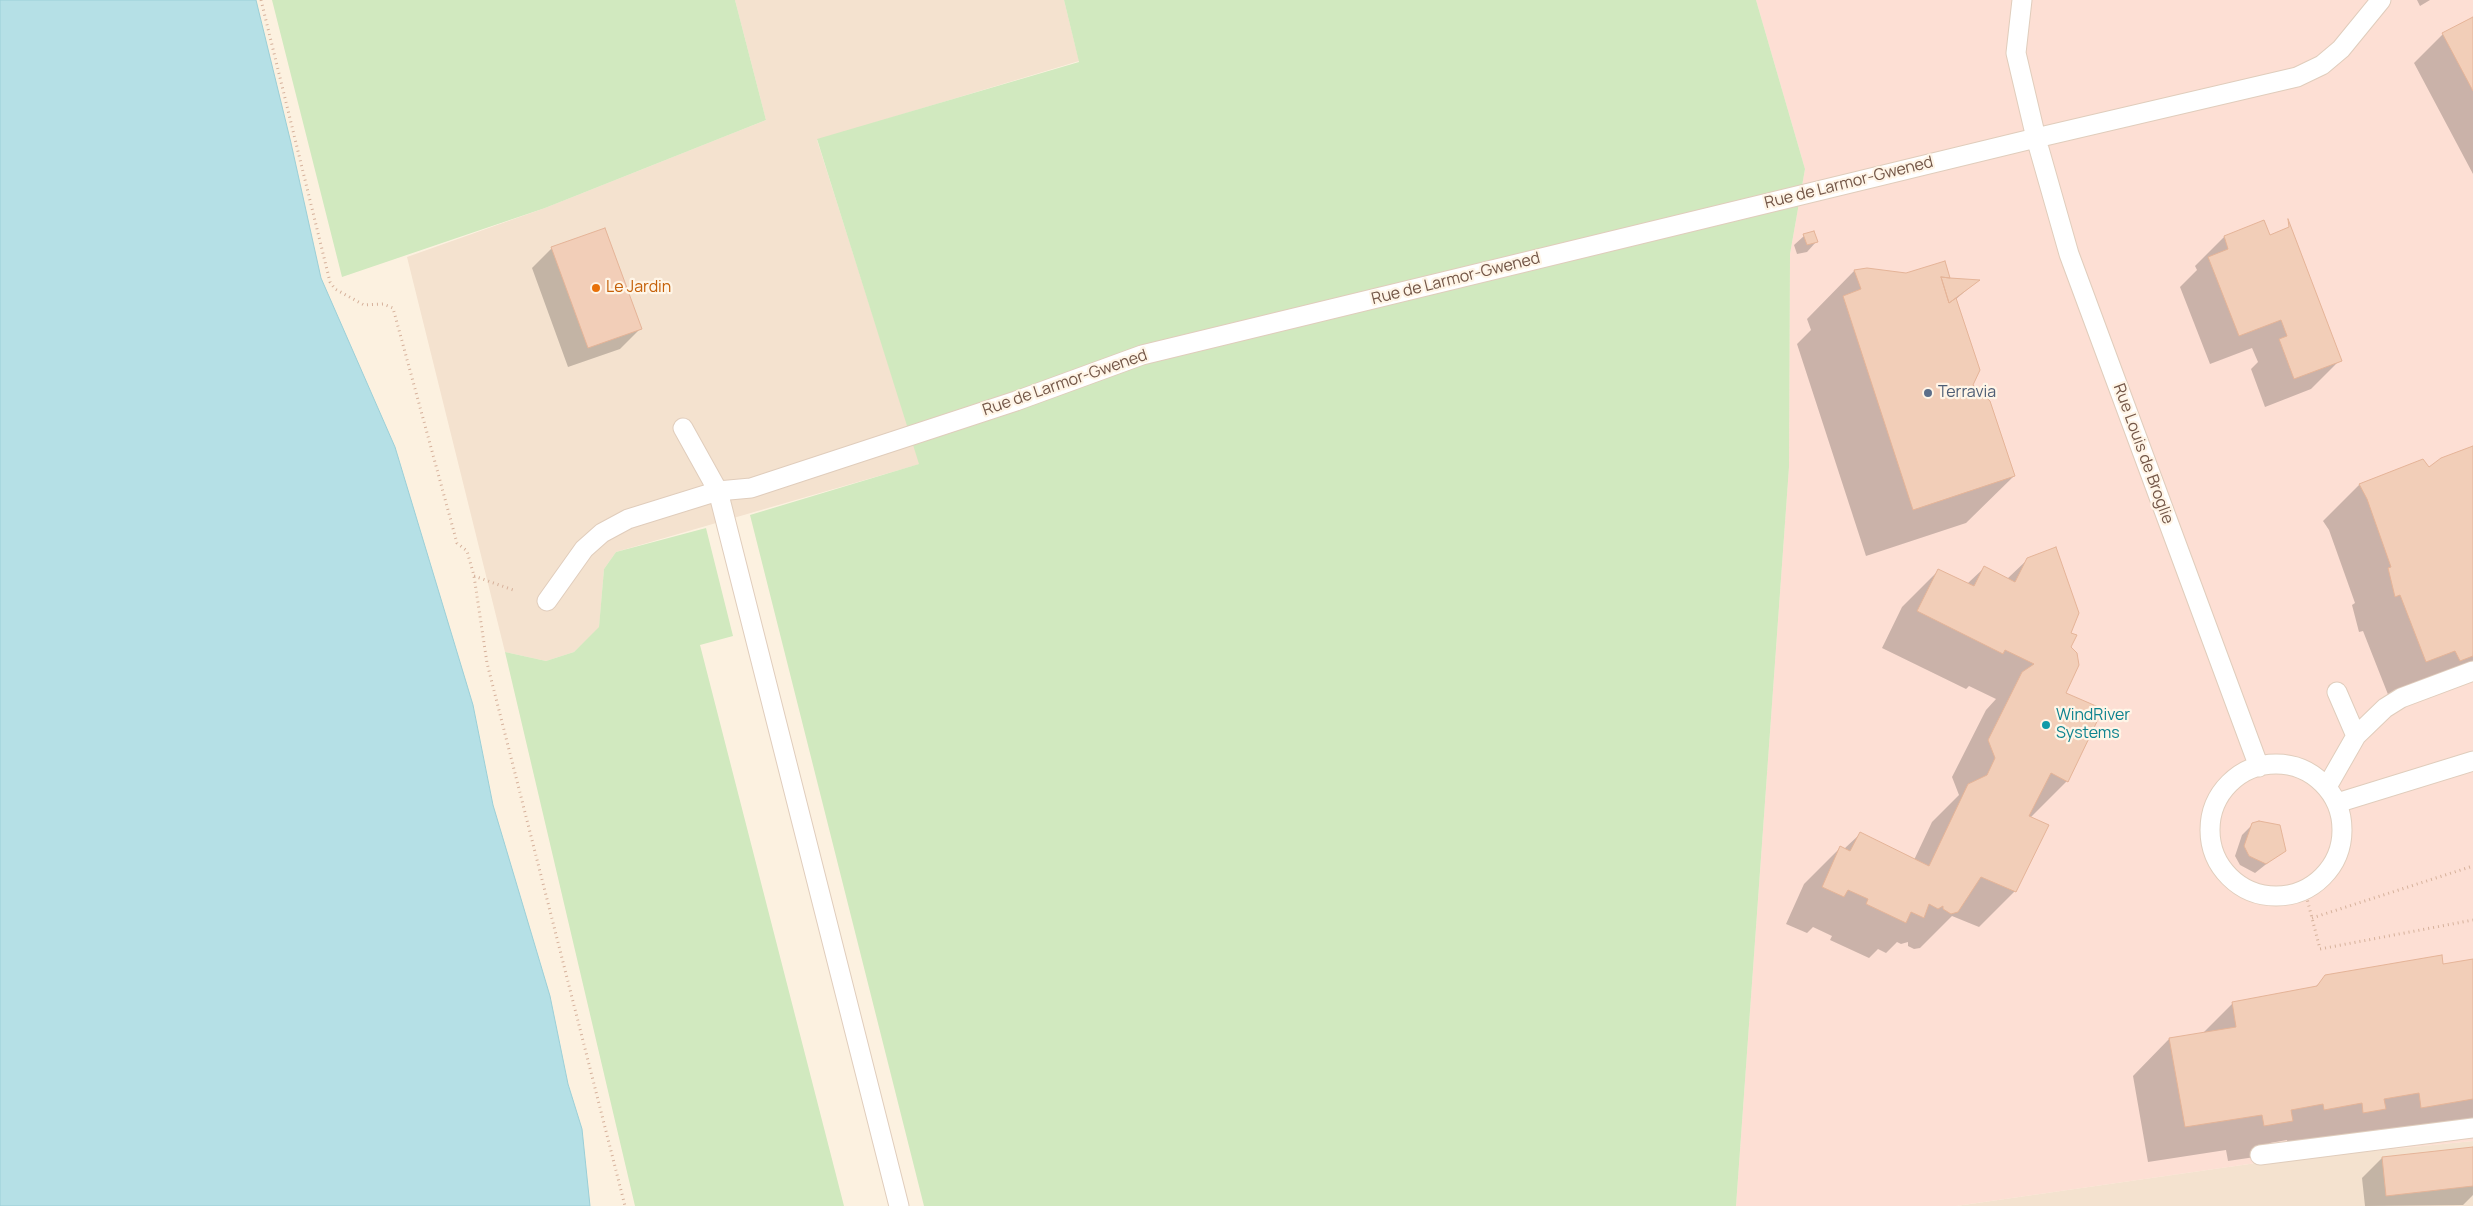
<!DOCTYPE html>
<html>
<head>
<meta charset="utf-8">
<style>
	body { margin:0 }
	canvas { display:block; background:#fcf1e0 }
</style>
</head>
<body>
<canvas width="2473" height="1206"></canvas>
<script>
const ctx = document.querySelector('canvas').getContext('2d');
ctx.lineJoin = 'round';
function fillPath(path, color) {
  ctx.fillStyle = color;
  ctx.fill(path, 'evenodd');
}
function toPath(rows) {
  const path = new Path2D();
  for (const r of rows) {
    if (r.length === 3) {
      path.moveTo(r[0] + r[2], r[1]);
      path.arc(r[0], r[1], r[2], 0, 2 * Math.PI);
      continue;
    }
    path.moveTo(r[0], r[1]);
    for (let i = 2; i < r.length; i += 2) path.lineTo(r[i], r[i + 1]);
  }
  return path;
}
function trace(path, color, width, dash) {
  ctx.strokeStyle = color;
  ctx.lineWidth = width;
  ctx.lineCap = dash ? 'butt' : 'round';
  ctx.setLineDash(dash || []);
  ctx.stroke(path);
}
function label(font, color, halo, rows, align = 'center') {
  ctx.font = font + ' Manrope,sans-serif';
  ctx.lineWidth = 4.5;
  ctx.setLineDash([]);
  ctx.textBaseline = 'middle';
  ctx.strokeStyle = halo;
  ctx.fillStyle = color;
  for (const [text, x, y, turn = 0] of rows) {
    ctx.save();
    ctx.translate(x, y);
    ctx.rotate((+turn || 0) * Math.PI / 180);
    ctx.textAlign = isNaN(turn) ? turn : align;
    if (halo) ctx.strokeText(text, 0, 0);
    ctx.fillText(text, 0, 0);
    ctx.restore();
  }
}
const residential = toPath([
	[735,0,1064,0,1079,61,817,140,920,464,616,552,604,569,599,628,574,652,546,661,505,652,407,257,545,208,766,120],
	[2473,1141,2473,1206,1956,1206,2270,1161]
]);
const commercial = toPath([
	[1756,0,2473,0,2473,1141,2270,1161,1956,1206,1736,1206,1789,467,1790,254,1805,169]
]);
const green = toPath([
	[272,0,735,0,766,120,545,208,342,277],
	[1064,0,1756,0,1805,169,1790,254,1789,467,1736,1206,924,1206,750,515,919,464,817,139,1079,62],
	[706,528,733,636,700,645,844,1206,635,1206,505,652,546,661,574,652,599,627,604,569,616,552]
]);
const water = toPath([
	[0,0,256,0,291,143,321,278,395,447,473,705,493,805,550,996,568,1084,582,1129,590,1206,0,1206,0,0]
]);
const shadow = toPath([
	[2417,0,2430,0,2420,6],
	[2473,18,2473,174,2414,63,2443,34],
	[2263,222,2269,237,2340,360,2311,389,2265,407,2251,369,2258,362,2252,348,2210,364,2180,287,2197,270,2195,266,2224,237],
	[1804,236,1816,242,1807,252,1797,254,1794,245],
	[552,248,640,329,620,349,568,367,532,268],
	[1867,270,1977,281,1955,300,1971,386,2014,476,1966,523,1866,556,1797,344,1811,330,1807,319,1854,271],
	[2473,447,2473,677,2389,697,2363,631,2359,632,2352,605,2355,603,2329,530,2323,521,2359,485,2429,469],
	[2028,559,2070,634,2065,694,2067,781,2030,818,2015,891,1979,927,1952,916,1920,948,1914,949,1908,946,1908,942,1901,944,1897,942,1886,953,1878,949,1869,958,1830,940,1832,936,1813,927,1807,933,1786,924,1804,884,1841,847,1844,849,1860,834,1914,860,1932,822,1959,795,1952,777,1986,710,1996,699,1969,686,1966,689,1882,648,1902,607,1939,570,1967,584,1984,568,2007,579],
	[2253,824,2284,850,2255,873,2240,865,2235,856,2242,835],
	[2473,961,2473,1128,2385,1143,2383,1129,2360,1133,2348,1145,2288,1145,2287,1140,2270,1143,2255,1157,2228,1161,2226,1150,2148,1162,2133,1076,2169,1039,2202,1034,2233,1003,2314,988,2326,977],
	[2473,1149,2473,1195,2463,1205,2365,1206,2362,1178,2382,1158]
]);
const building = toPath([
	[2473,17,2473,91,2442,33,2473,17],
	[2288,219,2342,361,2294,379,2279,339,2287,336,2281,320,2239,336,2208,257,2228,249,2224,236,2264,220,2270,235,2289,227,2288,219],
	[605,228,642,329,588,348,551,247,605,228],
	[1814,231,1818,242,1807,245,1803,234,1814,231],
	[1945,261,1950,278,1941,277,1949,303,1956,298,1980,370,1973,385,1990,401,2015,476,1913,510,1843,296,1861,289,1854,270,1867,268,1906,273,1945,261],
	[1941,277,1950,278,1980,280,1949,303,1941,277],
	[2473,446,2473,656,2460,661,2455,651,2426,662,2400,595,2395,597,2388,568,2391,567,2367,499,2359,484,2423,459,2429,467,2441,458,2473,446],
	[2056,547,2079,613,2071,633,2077,635,2071,647,2077,653,2079,665,2066,693,2103,709,2068,782,2051,773,2029,816,2049,825,2016,892,1981,877,1958,912,1951,914,1943,909,1943,906,1938,909,1929,904,1924,918,1911,912,1906,923,1866,904,1868,899,1848,890,1844,897,1822,887,1840,846,1850,851,1860,832,1929,866,1968,784,1987,775,1995,758,1988,740,2022,672,2034,664,2005,650,2003,654,1917,611,1938,569,1974,586,1984,566,2015,582,2027,558,2056,547],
	[2259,821,2280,825,2286,851,2266,864,2249,856,2244,846,2252,823,2259,821],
	[2442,955,2443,964,2473,959,2473,1099,2421,1108,2419,1093,2384,1099,2386,1109,2363,1113,2362,1103,2324,1110,2323,1104,2291,1110,2293,1121,2264,1126,2262,1115,2185,1127,2169,1038,2236,1027,2232,1002,2317,986,2325,975,2442,955],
	[2473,1147,2473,1186,2386,1196,2382,1157,2473,1147]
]);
const path = toPath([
	[261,0,330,282,335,289,364,305,383,304,393,308,457,543,467,551,474,576,487,663,625,1206],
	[474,576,516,591],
	[2305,891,2320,949,2473,920],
	[2312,918,2473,866]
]);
const service = toPath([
	[2022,0,2016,53,2036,138,2069,254,2259,767],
	[683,428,718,491,899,1206],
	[547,601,584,549,602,533,628,519,718,491,751,488,1016,401,1142,355,2036,138,2297,77,2322,65,2341,49,2381,0],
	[2356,736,2385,708,2401,698,2473,671],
	[2276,830,66],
	[2328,785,2356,736,2337,692],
	[2337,803,2473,761],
	[2260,1155,2473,1128]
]);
const markers = [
	[596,288,5,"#e8710a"],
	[1928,393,5,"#5c6f8a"],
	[2046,725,5,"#0f9aa8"]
];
const streetNames = [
	["Rue de Larmor-Gwened",1849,183,-14],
	["Rue de Larmor-Gwened",1456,279,-14],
	["Rue de Larmor-Gwened",1065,383,-19],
	["Rue Louis de Broglie",2143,454,70]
];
const foodNames = [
	["Le Jardin",606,288]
];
const serviceNames = [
	["Terravia",1938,393]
];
const cultureNames = [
	["WindRiver",2056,716],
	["Systems",2056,734]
];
fillPath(residential, '#f4e2cf');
fillPath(commercial, '#fddfd4');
fillPath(green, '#d1e9bf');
fillPath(water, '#b5e0e6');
trace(water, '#9bcfd7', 1);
fillPath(shadow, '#0003');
fillPath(building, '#f2ceb8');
trace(building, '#e5b498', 1);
trace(service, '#e0cdbc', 21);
trace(path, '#d6b19b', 3, [1, 4]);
trace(service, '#fff', 19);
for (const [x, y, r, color] of markers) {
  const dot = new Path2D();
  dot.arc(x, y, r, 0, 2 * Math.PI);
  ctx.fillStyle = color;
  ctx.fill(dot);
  trace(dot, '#fff5e7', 2);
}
label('16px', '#735647', '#fff5e7', streetNames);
label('16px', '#c56008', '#fff5e7', foodNames, 'left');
label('16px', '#4e5e75', '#fff5e7', serviceNames, 'left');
label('16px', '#0d838f', '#fff5e7', cultureNames, 'left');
</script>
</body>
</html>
